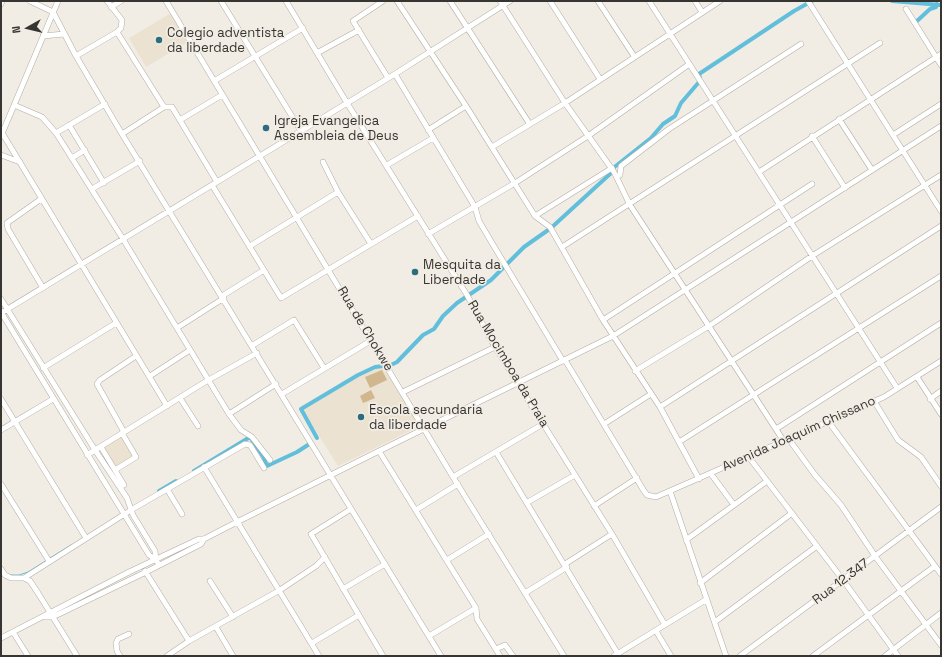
<!DOCTYPE html>
<html>
<head>
<meta charset="utf-8">
<style>
	body { margin:0 }
	#map { position:relative; width:942px; height:657px; overflow:hidden; background:#f2ede4; font-family:"Space Grotesk",sans-serif }
	canvas { display:block }
	.frame { position:absolute; inset:0; border:2px solid #373532; pointer-events:none }
	.north { position:absolute; left:8px; top:8px; width:40px; height:40px; -webkit-text-stroke:3px #f2ede4; paint-order:stroke; rotate:262deg; font-size:11px; font-weight:700; line-height:16px; text-align:center; color:#373532 }
	.north::after { content:''; display:block; margin:auto; width:14px; height:18px; background:#373532; clip-path:polygon(50% 0,100% 100%,50% 72%,0 100%) }
</style>
</head>
<body>
<div id="map">
<canvas width="942" height="657"></canvas>
<div class="frame"></div>
<div class="north">N</div>
</div>
<script>
const ctx = document.querySelector('canvas').getContext('2d');
ctx.lineJoin = 'round';
function fillPath(path, color) {
  ctx.fillStyle = color;
  ctx.fill(path, 'evenodd');
}
function toPath(rows) {
  const path = new Path2D();
  for (const r of rows) {
    path.moveTo(r[0], r[1]);
    for (let i = 2; i < r.length; i += 2) path.lineTo(r[i], r[i + 1]);
  }
  return path;
}
function trace(path, color, width, dash) {
  ctx.strokeStyle = color;
  ctx.lineWidth = width;
  ctx.lineCap = dash ? 'butt' : 'round';
  ctx.setLineDash(dash || []);
  ctx.stroke(path);
}
function label(font, color, halo, rows, align = 'center') {
  ctx.font = font + ' "Space Grotesk",sans-serif';
  ctx.lineWidth = 3.5;
  ctx.setLineDash([]);
  ctx.textBaseline = 'middle';
  ctx.strokeStyle = halo;
  ctx.fillStyle = color;
  for (const [text, x, y, turn = 0] of rows) {
    ctx.save();
    ctx.translate(x, y);
    ctx.rotate((+turn || 0) * Math.PI / 180);
    ctx.textAlign = isNaN(turn) ? turn : align;
    if (halo) ctx.strokeText(text, 0, 0);
    ctx.fillText(text, 0, 0);
    ctx.restore();
  }
}
const built = toPath([
	[171,13,188,42,146,67,129,38],
	[385,367,420,426,338,466,302,409,352,379,374,369],
	[122,436,135,457,117,468,104,447]
]);
const green = toPath([
	[382,370,387,380,370,388,365,377],
	[371,390,375,398,363,403,360,396]
]);
const stream = toPath([
	[50,558,71,545],
	[10,575,19,575,28,572,47,560]
]);
const canal = toPath([
	[892,1,941,5],
	[917,21,930,9,936,7,937,4],
	[700,79,699,74,794,11,812,1],
	[317,438,301,409,358,375,375,367,391,365,397,362,423,335,434,329,443,316,457,303,491,280,524,247,551,228,610,174,612,169,651,138,663,124,675,116,681,103,699,82],
	[194,471,250,437,263,456,267,466,297,452,311,443],
	[159,491,176,481]
]);
const minor = toPath([
	[30,1,53,12,76,56,122,134,441,656],
	[166,1,453,477,564,656],
	[221,1,301,131],
	[286,1,347,103,467,295,495,347,612,534,665,625],
	[383,1,353,21,388,78],
	[397,1,466,106,535,216,550,227,603,320,660,407,699,479],
	[450,1,529,123],
	[500,1,565,103,614,172,630,205,783,440],
	[550,1,600,79],
	[598,1,634,56],
	[649,1,897,388],
	[695,1,702,12],
	[808,1,941,211],
	[1,4,2,1],
	[111,7,121,1],
	[906,9,941,65],
	[117,32,164,107],
	[43,36,64,34],
	[317,53,359,30],
	[76,56,117,32,121,28,122,20,107,1],
	[395,74,475,207,479,221,492,243,563,361],
	[214,81,303,28],
	[14,105,42,117,56,133,123,239,229,414,241,430,252,437,270,460],
	[839,119,872,170],
	[180,120,222,95],
	[69,125,104,183],
	[428,130,466,106],
	[1,131,167,406],
	[56,133,105,104],
	[122,134,164,107,172,107,217,182],
	[893,135,941,104],
	[1,136,58,1],
	[812,136,845,188],
	[492,147,565,103,720,1],
	[1,155,20,162],
	[72,158,85,150],
	[323,162,338,192,371,244],
	[387,165,433,138],
	[759,172,941,54],
	[617,177,620,175,621,166,669,129,801,44],
	[212,185,281,298,418,216],
	[92,189,140,161],
	[41,199,7,223,8,229,43,288],
	[535,216,612,168],
	[428,234,515,183,588,136,688,65],
	[250,246,338,192],
	[562,247,880,43],
	[222,296,264,270],
	[1,299,95,450,127,498,133,515,155,551,156,560,159,565],
	[1,312,149,555,156,560],
	[1,313,395,74,510,1],
	[603,320,812,184],
	[177,328,224,298],
	[253,345,294,320,324,368],
	[565,360,644,491,647,495,656,497,884,397,941,361],
	[43,368,116,323],
	[635,371,709,326,812,256,941,175],
	[150,376,190,350],
	[917,377,941,414],
	[403,392,495,347],
	[282,394,372,340],
	[180,398,198,426],
	[1,399,86,538],
	[930,399,941,391],
	[874,401,898,440,921,457,941,486],
	[660,407,941,226],
	[229,414,276,384],
	[828,421,941,574],
	[604,424,651,394],
	[776,429,941,323],
	[1,430,53,399],
	[124,432,97,384,100,380,136,356],
	[788,438,815,475,841,505,875,556,941,645],
	[679,442,941,276],
	[101,447,124,485],
	[379,451,476,608,477,619,500,656],
	[496,452,618,654],
	[87,455,205,382,257,353],
	[748,456,843,580,898,656],
	[204,467,319,656],
	[115,470,136,457,122,433],
	[711,474,734,505],
	[453,477,543,424],
	[1,484,49,561],
	[167,489,182,514],
	[670,491,726,656],
	[528,502,575,475],
	[594,506,637,478],
	[351,509,311,534,383,656],
	[416,510,458,484],
	[686,540,767,481],
	[447,560,489,534],
	[565,564,612,534],
	[1,569,5,575,11,578,24,578,131,510,245,444,250,445,264,468],
	[145,571,189,641],
	[24,578,30,581,38,593,77,656],
	[210,581,233,617],
	[700,583,792,513],
	[343,589,385,564],
	[525,593,567,567],
	[45,617,52,617,59,614,146,572,201,544,204,539],
	[716,621,817,546],
	[216,627,233,656],
	[656,631,671,656],
	[13,632,28,656],
	[429,636,476,608],
	[1,638,129,572,199,539,204,539,237,522,379,451,613,336,941,126],
	[312,643,359,615],
	[496,649,505,645,513,656],
	[120,656,117,651,116,643,118,639,129,634],
	[167,656,189,641,280,590,316,566,325,557],
	[614,656,707,599],
	[740,656,941,507],
	[813,656,935,566],
	[885,656,941,613]
]);
const markers = [
	[159,40,4,"#2b6c7f"],
	[266,128,4,"#2b6c7f"],
	[415,272,4,"#2b6c7f"],
	[361,417,4,"#2b6c7f"]
];
const poiNames = [
	["Colegio adventista",167,33],
	["da liberdade",167,48],
	["Igreja Evangelica",274,121],
	["Assembleia de Deus",274,136],
	["Mesquita da",423,265],
	["Liberdade",423,280],
	["Escola secundaria",369,410],
	["da liberdade",369,425]
];
const streetNames = [
	["Rua de Chokwe",365,329,59],
	["Rua Mocimboa da Praia",508,364,59],
	["Avenida Joaquim Chissano",799,434,-24],
	["Rua 12.347",841,582,-37]
];
fillPath(built, '#ece2d2');
fillPath(green, '#d1b78d');
trace(stream, '#62bfdb', 1);
trace(canal, '#62bfdb', 4);
trace(minor, '#b1aca3', 6);
trace(minor, '#fff', 5);
for (const [x, y, r, color] of markers) {
  const dot = new Path2D();
  dot.arc(x, y, r, 0, 2 * Math.PI);
  ctx.fillStyle = color;
  ctx.fill(dot);
  trace(dot, '#f2ede4', 1.5);
}
label('13px', '#373532', '#f2ede4', poiNames, 'left');
label('13px', '#373532', '#f2ede4', streetNames);
</script>
</body>
</html>
